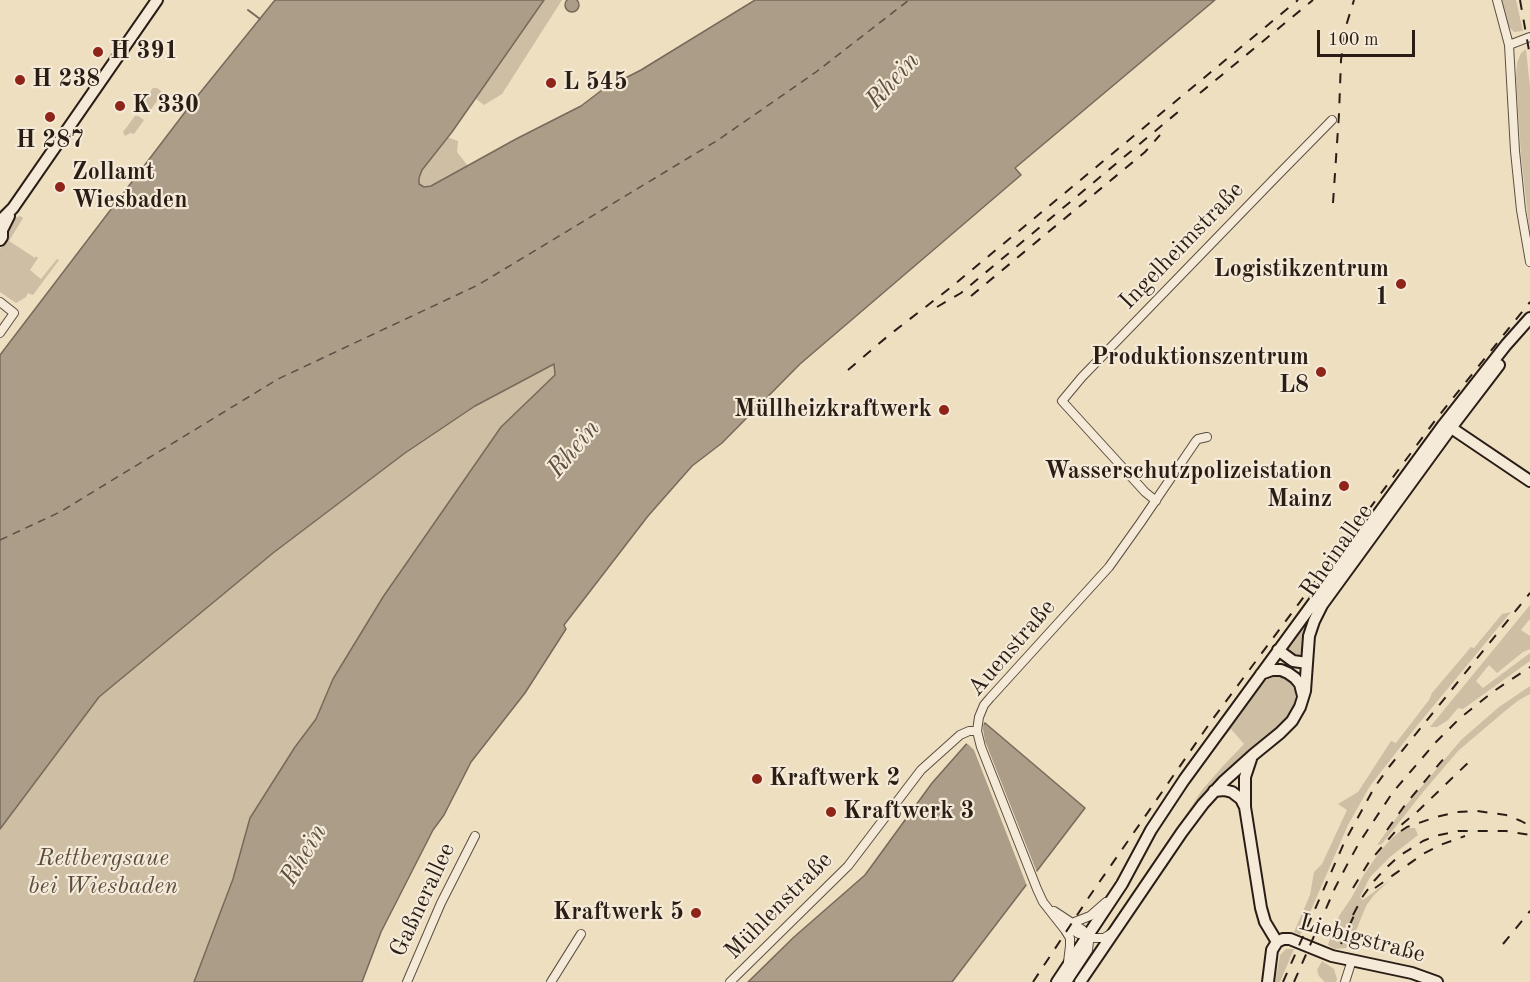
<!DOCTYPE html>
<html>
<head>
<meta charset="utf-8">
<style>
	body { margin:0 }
	#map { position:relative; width:1530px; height:982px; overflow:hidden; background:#eedfc1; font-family:"Old Standard TT",serif }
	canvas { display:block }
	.scale { position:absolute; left:1317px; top:30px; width:98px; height:27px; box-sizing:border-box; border:3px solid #291d16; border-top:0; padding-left:8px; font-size:18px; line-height:21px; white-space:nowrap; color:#291d16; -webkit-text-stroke:4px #f4ead7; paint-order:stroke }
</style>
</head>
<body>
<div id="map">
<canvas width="1530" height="982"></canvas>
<div class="scale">100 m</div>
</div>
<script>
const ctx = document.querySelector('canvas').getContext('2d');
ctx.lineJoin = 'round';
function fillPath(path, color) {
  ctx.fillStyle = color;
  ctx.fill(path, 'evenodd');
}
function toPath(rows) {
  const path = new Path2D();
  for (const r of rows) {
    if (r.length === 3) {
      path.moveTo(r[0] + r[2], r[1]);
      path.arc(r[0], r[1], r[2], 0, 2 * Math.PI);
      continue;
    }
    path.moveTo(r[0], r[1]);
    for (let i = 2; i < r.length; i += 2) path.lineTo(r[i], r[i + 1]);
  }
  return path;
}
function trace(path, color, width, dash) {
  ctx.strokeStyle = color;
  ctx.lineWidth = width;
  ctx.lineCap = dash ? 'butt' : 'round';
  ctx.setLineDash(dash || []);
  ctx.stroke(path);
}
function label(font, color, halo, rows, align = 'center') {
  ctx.font = font + ' "Old Standard TT",serif';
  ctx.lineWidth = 4.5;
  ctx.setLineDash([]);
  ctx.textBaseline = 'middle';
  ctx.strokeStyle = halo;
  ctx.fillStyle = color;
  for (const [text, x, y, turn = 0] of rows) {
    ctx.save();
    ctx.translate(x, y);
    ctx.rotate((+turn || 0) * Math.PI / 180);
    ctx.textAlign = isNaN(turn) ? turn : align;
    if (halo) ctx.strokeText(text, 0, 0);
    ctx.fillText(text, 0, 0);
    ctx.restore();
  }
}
const green = toPath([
	[544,0,562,0,502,94,484,105,475,98],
	[1502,0,1516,0,1523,31,1514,32,1509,27],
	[1526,49,1530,87,1530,236,1521,155,1516,78,1517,63,1521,53],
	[153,88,157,88,161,91,162,94,147,115,141,111,140,108],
	[135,116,138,116,144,120,134,134,130,133,125,136,123,132],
	[447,137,458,141,457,152,468,166,431,186,424,187,419,184,419,178,422,170],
	[20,216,23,218,9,241,35,258,36,256,38,258,30,270,41,279,57,259,59,260,33,295,28,293,26,297,16,303,0,292,0,249,6,242,8,229,14,219,17,217],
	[554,363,555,375,501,427,383,597,333,679,316,719,295,747,250,817,233,879,194,982,0,982,0,829,99,697,273,553,405,453,475,406],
	[1320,600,1303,653,1297,657,1288,654,1285,648],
	[1530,605,1530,619,1521,630,1530,636,1530,649,1523,652,1497,673,1489,665,1476,681,1483,688,1530,653,1530,661,1463,709,1458,708,1448,720,1437,727,1430,727],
	[1511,612,1416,727,1370,786,1348,825,1301,933,1300,935,1294,932,1310,895,1314,872,1322,864,1347,810,1338,804,1358,792,1391,741,1396,743,1429,700,1432,693,1471,647,1474,648,1502,614],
	[1274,676,1280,676,1288,679,1295,691,1295,702,1285,723,1240,760,1139,887,1202,790,1223,766,1244,744,1231,729,1210,753,1228,726,1263,682],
	[1530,686,1530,694,1519,700,1505,711,1458,751,1423,792,1382,844,1377,845,1402,810,1461,740,1499,707],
	[1404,828,1415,828,1418,835,1390,857,1370,877,1360,897,1363,900,1390,880,1374,895,1366,906,1351,943,1346,948,1334,949,1328,945,1334,926,1341,913,1352,897,1363,876,1381,850,1391,839],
	[1286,949,1294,949,1280,982,1275,982,1280,955],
	[1322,961,1334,969,1337,979,1336,982,1324,982,1324,981,1319,976,1317,970]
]);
const water = toPath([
	[572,5,7],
	[275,0,544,0,452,132,422,170,419,178,419,184,424,187,431,186,516,139,581,106,602,90,641,70,755,0,1215,0,1015,168,1021,175,800,364,722,443,692,466,648,516,564,625,566,629,525,693,471,762,444,815,433,830,381,932,362,982,194,982,233,879,250,818,295,747,316,719,333,679,383,597,501,427,555,375,554,364,475,406,405,453,273,553,99,697,0,829,0,355,195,99,275,0],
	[985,723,1085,808,952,982,748,982,794,937,865,875,932,783,985,723]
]);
const pier = toPath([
	[984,721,983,729,985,741,1038,875,1030,885,1027,886,974,750,969,745,964,742]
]);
const stream = toPath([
	[248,10,260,19]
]);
const ferry = toPath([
	[0,540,60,512,278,379,478,285,718,140,816,72,909,0]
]);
const street = toPath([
	[1497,0,1509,45,1515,151,1521,210,1530,262],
	[1509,45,1530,37],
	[0,302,14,313,0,333],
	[1156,501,1145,492,1062,401,1082,377,1275,178,1332,120],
	[1054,911,1083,930,1089,942,1088,950,1067,982],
	[1072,923,1090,916,1106,902],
	[1063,924,1079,934,1093,938,1104,938,1112,933],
	[1068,962,1070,946,1070,938,1065,930,1043,902,1037,889,981,747,977,731,979,717,984,705,990,698,1109,567,1141,522,1196,441,1198,439,1207,437],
	[407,982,441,903,475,836],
	[551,982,581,934],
	[730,982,848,866,921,770,960,735,969,731,977,731],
	[1345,982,1352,960]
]);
const secondary = toPath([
	[0,221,13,208,157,0],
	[0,240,2,237,2,230,9,216],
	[1447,425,1530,481],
	[1278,650,1293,661,1307,663],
	[1261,674,1272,670,1281,670,1288,673,1295,678,1300,684,1303,696],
	[1251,759,1245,777,1245,807,1261,908,1265,922,1277,942],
	[1214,791,1224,790,1232,792,1241,799,1245,807],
	[1277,942,1283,939,1290,939,1332,956,1412,973,1437,982],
	[1057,982,1122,884,1151,830,1184,780,1444,424,1506,345,1530,318],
	[1080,982,1182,832,1203,804,1223,782,1253,755,1280,733,1292,721,1300,707,1305,691,1309,636,1314,621,1322,605,1451,428,1499,365],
	[1268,982,1272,950,1277,942]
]);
const rail = toPath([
	[1520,0,1530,56],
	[1200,93,1313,0],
	[1333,203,1339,114,1341,60,1346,26,1354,0],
	[971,296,1145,152,1160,135],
	[937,307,961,293,1184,107],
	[848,370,888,336,950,288,1298,0],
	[1387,830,1405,805,1445,757],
	[1401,831,1407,827,1436,817,1457,812,1477,811,1506,815,1521,821,1530,826],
	[1353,888,1369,862,1400,826,1418,811,1473,758],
	[1375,888,1423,854,1440,845,1465,836],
	[1353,915,1363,896,1374,881,1385,869,1399,856,1423,841,1435,836,1458,831,1506,831,1530,835],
	[1341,944,1357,909],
	[1503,944,1530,911],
	[1033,982,1089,897,1212,720,1437,418,1530,302],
	[1283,982,1344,843,1374,788,1389,767,1530,593],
	[1294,982,1335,888,1348,863,1359,843,1393,792,1436,742,1459,719,1494,691,1530,667]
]);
const markers = [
	[98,52,6,"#8f2418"],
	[20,80,6,"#8f2418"],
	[551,83,6,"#8f2418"],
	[120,106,6,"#8f2418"],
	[50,117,6,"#8f2418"],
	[60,187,6,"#8f2418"],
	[1401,284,6,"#8f2418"],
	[1321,372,6,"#8f2418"],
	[944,410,6,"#8f2418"],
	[1344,486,6,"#8f2418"],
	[757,779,6,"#8f2418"],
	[831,812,6,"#8f2418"],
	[696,913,6,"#8f2418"]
];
const poiNames = [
	["H 391",110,52],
	["H 238",32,80],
	["L 545",563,83],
	["K 330",132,106],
	["H 287",50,141,"center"],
	["Zollamt",72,173],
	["Wiesbaden",72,201],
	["Logistikzentrum",1389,270,"right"],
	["1",1389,298,"right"],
	["Produktionszentrum",1309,358,"right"],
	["L8",1309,386,"right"],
	["Müllheizkraftwerk",932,410,"right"],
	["Wasserschutzpolizeistation",1332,472,"right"],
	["Mainz",1332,500,"right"],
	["Kraftwerk 2",769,779],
	["Kraftwerk 3",843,812],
	["Kraftwerk 5",684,913,"right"]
];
const streetNames = [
	["Ingelheimstraße",1182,246,-46],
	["Rheinallee",1337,551,-55],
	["Auenstraße",1012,648,-49],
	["Gaßnerallee",423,900,-65],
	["Mühlenstraße",779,906,-45],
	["Liebigstraße",1362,939,15]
];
const parkNames = [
	["Rettbergsaue",103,859],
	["bei Wiesbaden",103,887]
];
const waterNames = [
	["Rhein",893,81,-48],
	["Rhein",574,449,-50],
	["Rhein",304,855,-59]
];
fillPath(green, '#cdbea4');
fillPath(water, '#ab9d87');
trace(water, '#776a5a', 1.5);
fillPath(pier, '#eedfc1');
trace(stream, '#776a5a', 2);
trace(ferry, '#5d5043', 1.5, [8, 6]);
trace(street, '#5a4e41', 10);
trace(secondary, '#291d16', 14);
trace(street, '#f4ead7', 8);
trace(secondary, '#f4ead7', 10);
trace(rail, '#291d16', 2, [10, 10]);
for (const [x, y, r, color] of markers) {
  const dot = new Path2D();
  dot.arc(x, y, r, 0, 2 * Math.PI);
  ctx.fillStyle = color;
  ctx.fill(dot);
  trace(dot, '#f4ead7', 2);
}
label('bold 24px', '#291d16', '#f4ead7', poiNames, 'left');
label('24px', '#291d16', '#f4ead7', streetNames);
label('italic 24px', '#5a4d41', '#f4ead7', parkNames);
label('italic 26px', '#5d5043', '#f4ead7', waterNames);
</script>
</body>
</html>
